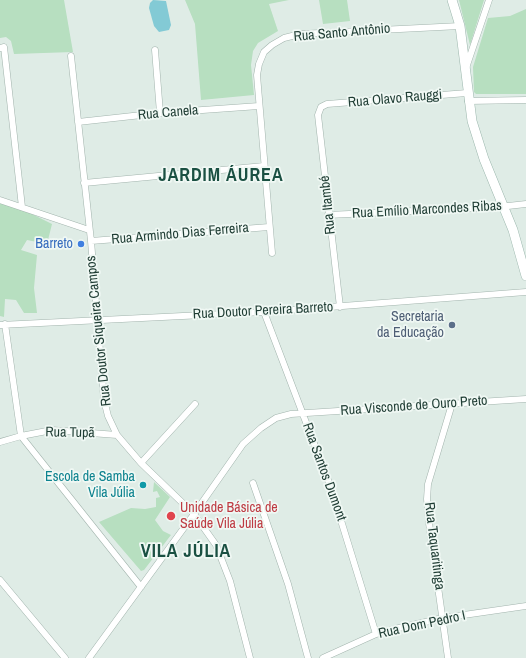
<!DOCTYPE html>
<html>
<head>
<meta charset="utf-8">
<style>
	body { margin:0 }
	canvas { display:block; background:#dfece6 }
</style>
</head>
<body>
<canvas width="526" height="658"></canvas>
<script>
const ctx = document.querySelector('canvas').getContext('2d');
ctx.lineJoin = 'round';
function fillPath(path, color) {
  ctx.fillStyle = color;
  ctx.fill(path, 'evenodd');
}
function toPath(rows) {
  const path = new Path2D();
  for (const r of rows) {
    path.moveTo(r[0], r[1]);
    for (let i = 2; i < r.length; i += 2) path.lineTo(r[i], r[i + 1]);
  }
  return path;
}
function trace(path, color, width, dash) {
  ctx.strokeStyle = color;
  ctx.lineWidth = width;
  ctx.lineCap = dash ? 'butt' : 'round';
  ctx.setLineDash(dash || []);
  ctx.stroke(path);
}
function label(font, color, halo, rows, align = 'center') {
  ctx.font = font + ' "Archivo Narrow",sans-serif';
  ctx.lineWidth = 3.5;
  ctx.setLineDash([]);
  ctx.textBaseline = 'middle';
  ctx.strokeStyle = halo;
  ctx.fillStyle = color;
  for (const [text, x, y, turn = 0] of rows) {
    ctx.save();
    ctx.translate(x, y);
    ctx.rotate((+turn || 0) * Math.PI / 180);
    ctx.textAlign = isNaN(turn) ? turn : align;
    if (halo) ctx.strokeText(text, 0, 0);
    ctx.fillText(text, 0, 0);
    ctx.restore();
  }
}
const green = toPath([
	[0,0,64,0,73,52,14,54,11,41,6,37,0,38],
	[185,0,289,0,269,4,278,31,258,43,253,51,251,65,254,95,201,100,195,24],
	[319,0,347,0,350,21,323,24],
	[459,0,484,0,470,45],
	[526,9,526,94,476,94,474,92,473,67,488,18,510,16],
	[0,202,20,208,52,224,47,244,27,240,21,250,37,255,34,288,37,313,24,313,16,300,5,299,4,317,0,316],
	[154,482,170,497,155,520,163,531,171,535,144,570,141,571,99,522,131,508,145,509,156,507,156,498,160,497,157,491,153,492]
]);
const water = toPath([
	[153,0,166,1,171,25,169,30,159,32,154,26,149,8,150,3]
]);
const street = toPath([
	[0,48,4,47,22,207],
	[155,50,160,113],
	[71,56,91,241,104,400,108,416,117,435,141,463,194,514,216,545,230,581,250,658],
	[466,68,489,0],
	[468,101,526,100],
	[78,122,160,113,259,106],
	[84,183,264,166],
	[0,200,89,230],
	[328,215,499,207,526,204],
	[91,241,269,227],
	[272,253,257,75,259,64,264,52,272,45,284,38,300,34,460,26],
	[340,307,318,115,321,107,327,104,467,93],
	[264,312,331,488,376,634],
	[5,324,21,436,141,587],
	[0,325,264,312,526,292],
	[0,442,21,436,52,430,117,435],
	[141,463,195,404],
	[253,483,288,584,308,658],
	[0,580,65,658],
	[89,658,194,514,243,444,261,428,276,418,291,414,526,399],
	[323,658,376,634,399,628,443,618,526,606],
	[448,658,429,523,427,499,428,484,452,404]
]);
const secondary = toPath([
	[452,0,460,26,472,121,484,159,513,230,526,276]
]);
const markers = [
	[81,244,4,"#3f7fe0"],
	[452,325,4,"#5c6f8a"],
	[143,485,4,"#0f9aa8"],
	[171,516,5,"#e0444e"]
];
const streetNames = [
	["Rua Santo Antônio",342,33,-5],
	["Rua Olavo Rauggi",395,99,-5],
	["Rua Canela",168,113,-5],
	["Rua Itambé",328,205,-96],
	["Rua Emílio Marcondes Ribas",427,210,-3],
	["Rua Armindo Dias Ferreira",180,234,-5],
	["Rua Doutor Pereira Barreto",263,311,-3],
	["Rua Doutor Siqueira Campos",99,331,-96],
	["Rua Visconde de Ouro Preto",414,406,-4],
	["Rua Tupã",70,433,1],
	["Rua Santos Dumont",324,472,70],
	["Rua Taquaritinga",434,546,83],
	["Rua Dom Pedro I",422,625,-12]
];
const shopNames = [
	["Barreto",73,244]
];
const serviceNames = [
	["Secretaria",444,317],
	["da Educação",444,333]
];
const cultureNames = [
	["Escola de Samba",135,477],
	["Vila Júlia",135,493]
];
const healthNames = [
	["Unidade Básica de",180,508],
	["Saúde Vila Júlia",180,524]
];
const districtNames = [
	["JARDIM ÁUREA",221,176],
	["VILA JÚLIA",186,552]
];
fillPath(green, '#b7dfc0');
fillPath(water, '#83cad5');
trace(street, '#a2b4ad', 7);
trace(secondary, '#9db8ae', 10);
trace(street, '#fff', 6);
trace(secondary, '#fff', 9);
for (const [x, y, r, color] of markers) {
  const dot = new Path2D();
  dot.arc(x, y, r, 0, 2 * Math.PI);
  ctx.fillStyle = color;
  ctx.fill(dot);
  trace(dot, '#f0f8f4', 1.5);
}
label('14px', '#1f3d34', '#f0f8f4', streetNames);
label('14px', '#366cbe', '#f0f8f4', shopNames, 'right');
label('14px', '#4e5e75', '#f0f8f4', serviceNames, 'right');
label('14px', '#0d838f', '#f0f8f4', cultureNames, 'right');
label('14px', '#be3a42', '#f0f8f4', healthNames, 'left');
ctx.letterSpacing = '1px';
label('bold 18px', '#1a5042', '#f0f8f4', districtNames);
ctx.letterSpacing = '0px';
</script>
</body>
</html>
